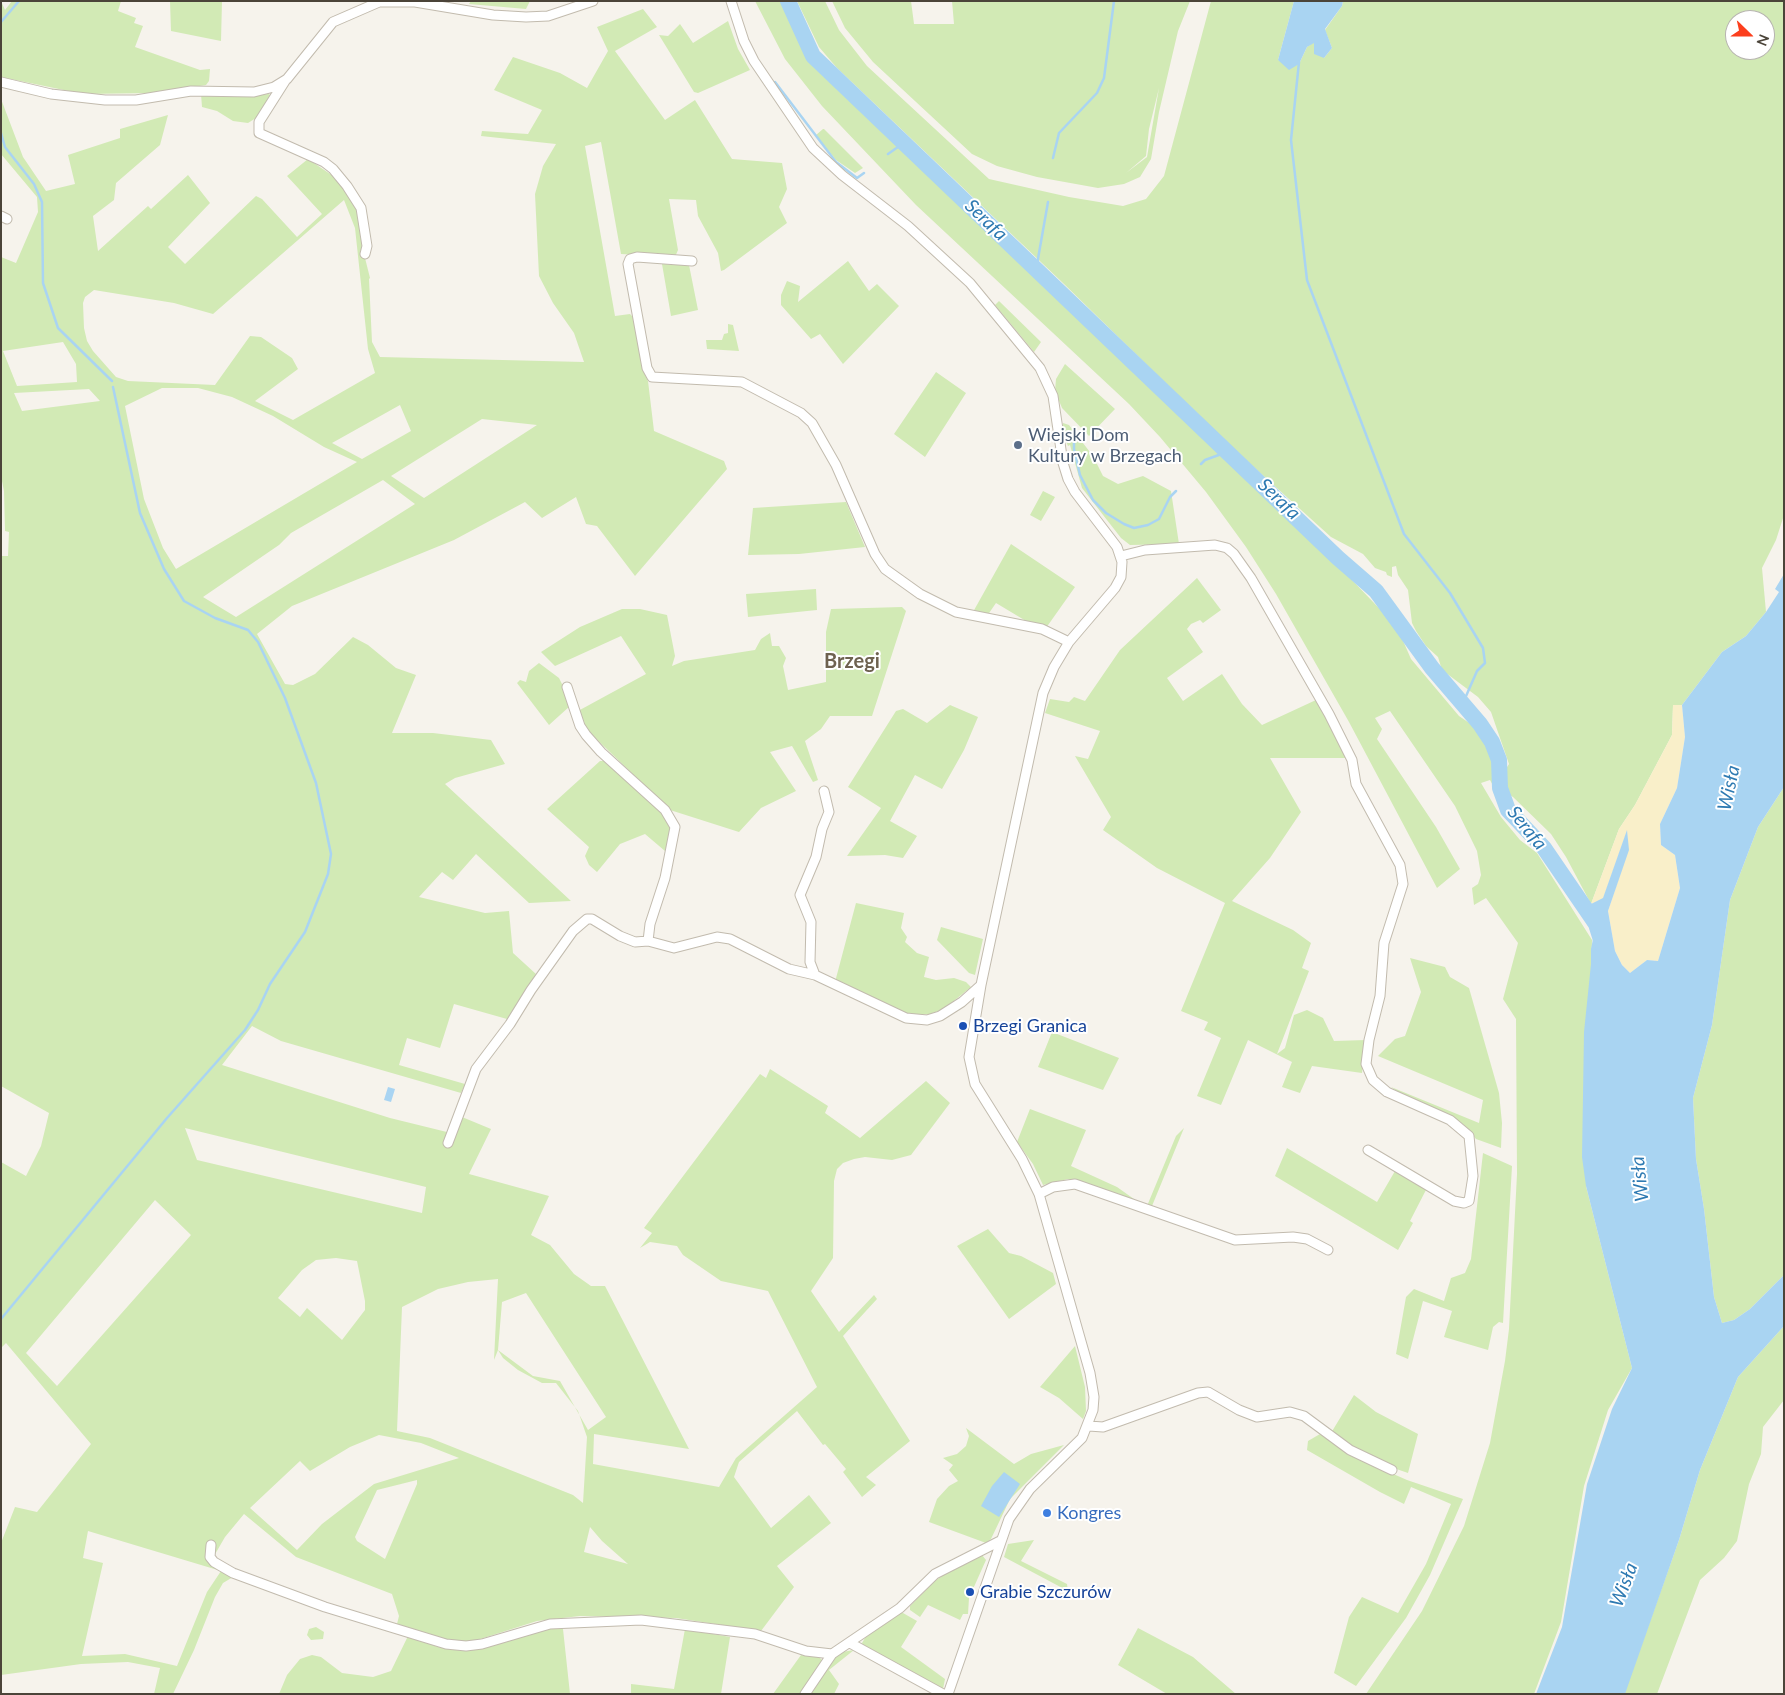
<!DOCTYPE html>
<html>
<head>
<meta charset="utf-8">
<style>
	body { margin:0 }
	#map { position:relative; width:1785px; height:1695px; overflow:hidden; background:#f6f3ec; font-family:Lato,sans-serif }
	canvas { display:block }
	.frame { position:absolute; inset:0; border:2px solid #4b4439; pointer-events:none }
	.north { position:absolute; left:1725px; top:10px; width:50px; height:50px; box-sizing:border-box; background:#fff; border:1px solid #b7b4b0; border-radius:50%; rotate:112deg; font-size:14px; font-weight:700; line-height:20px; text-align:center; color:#4b4439 }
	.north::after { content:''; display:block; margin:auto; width:18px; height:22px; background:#fc3f1d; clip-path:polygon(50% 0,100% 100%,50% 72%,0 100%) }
</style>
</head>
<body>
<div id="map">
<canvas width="1785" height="1695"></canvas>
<div class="frame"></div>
<div class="north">N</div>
</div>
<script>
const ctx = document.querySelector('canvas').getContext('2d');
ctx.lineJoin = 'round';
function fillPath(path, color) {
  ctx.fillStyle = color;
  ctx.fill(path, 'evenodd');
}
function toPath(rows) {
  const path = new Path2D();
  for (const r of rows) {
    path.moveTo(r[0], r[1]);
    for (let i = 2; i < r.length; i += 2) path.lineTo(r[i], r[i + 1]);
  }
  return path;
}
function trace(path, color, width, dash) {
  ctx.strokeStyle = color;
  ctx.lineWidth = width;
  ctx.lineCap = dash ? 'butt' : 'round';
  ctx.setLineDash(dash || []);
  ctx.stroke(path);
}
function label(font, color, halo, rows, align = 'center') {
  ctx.font = font + ' Lato,sans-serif';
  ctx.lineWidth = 4;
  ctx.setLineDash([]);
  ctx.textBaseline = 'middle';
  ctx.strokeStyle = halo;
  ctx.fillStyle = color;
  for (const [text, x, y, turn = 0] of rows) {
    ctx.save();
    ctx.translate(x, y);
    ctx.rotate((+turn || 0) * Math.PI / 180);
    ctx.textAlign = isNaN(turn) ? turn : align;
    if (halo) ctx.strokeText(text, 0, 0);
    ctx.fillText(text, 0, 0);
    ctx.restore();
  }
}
const green = toPath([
	[1,1,5,10,12,1,121,1,118,11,136,18,134,23,143,26,135,47,200,70,210,69,209,81,206,85,156,93,83,94,1,77],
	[170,1,222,1,221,41,171,31],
	[471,1,530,1,526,9,469,4],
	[755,1,783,1,811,64,1330,557,1397,627,1411,659,1459,716,1481,731,1489,745,1497,776,1502,775,1509,764,1491,712,1478,697,1442,670,1438,657,1426,646,1416,631,1412,623,1408,590,1398,575,1396,566,1392,567,1392,577,1387,575,1386,572,1375,568,1363,554,1331,537,1226,442,1064,284,837,68,819,47,797,1,825,1,839,30,867,66,989,179,1069,197,1123,206,1146,199,1164,176,1211,1,1294,1,1278,60,1299,64,1307,47,1314,42,1324,58,1332,48,1325,30,1342,6,1343,1,1784,1,1784,515,1776,540,1762,568,1766,612,1746,636,1722,652,1682,705,1673,706,1672,735,1635,805,1619,829,1591,904,1566,857,1551,834,1513,797,1505,792,1497,793,1490,780,1481,783,1501,817,1520,840,1537,853,1592,940,1586,1186,1632,1368,1608,1410,1584,1486,1561,1622,1534,1694,1366,1694,1422,1611,1464,1526,1490,1443,1505,1361,1509,1329,1517,1174,1516,1019,1503,999,1518,943,1486,898,1474,905,1472,888,1478,884,1481,875,1477,851,1455,806,1390,711,1375,718,1382,729,1377,739,1436,827,1460,869,1437,888,1349,722,1276,594,1246,547,1206,492,1160,437,1129,404,916,205,822,106,785,59],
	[1735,20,1765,20,1765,50,1735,50],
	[832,1,911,1,914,24,954,24,952,1,1190,1,1178,31,1159,112,1151,159,1140,177,1124,184,1098,188,1037,177,997,166,972,154,873,62,845,28],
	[1159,88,1147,157,1126,173,1146,156,1149,129],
	[643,9,657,27,615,51,665,120,695,100,732,159,782,163,787,189,779,207,787,223,724,270,721,271,718,253,698,216,696,200,669,199,678,250,675,257,621,254,601,142,585,146,615,316,630,314,636,320,642,368,648,381,654,431,724,461,727,469,635,576,597,526,586,524,576,497,542,518,525,502,454,540,292,606,257,634,285,684,293,685,315,674,353,637,368,645,396,668,416,675,392,733,433,733,491,740,505,764,455,778,445,784,571,901,529,903,476,854,453,880,442,872,419,897,485,913,509,911,513,953,536,974,507,1019,454,1004,440,1048,407,1038,399,1065,465,1084,461,1093,281,1041,252,1026,222,1065,390,1118,455,1134,462,1117,491,1129,469,1174,549,1196,531,1235,550,1245,574,1274,591,1286,605,1286,689,1449,594,1434,593,1464,719,1487,736,1458,817,1387,768,1291,721,1281,683,1255,677,1246,650,1242,640,1248,652,1233,644,1228,760,1074,766,1078,770,1069,828,1106,825,1113,860,1138,926,1081,950,1103,911,1155,892,1160,865,1157,854,1159,843,1163,837,1169,834,1181,833,1258,811,1291,839,1332,874,1295,877,1299,843,1336,910,1441,866,1477,876,1485,862,1497,843,1472,846,1469,825,1444,823,1445,797,1411,739,1462,734,1477,771,1528,809,1495,831,1523,777,1566,794,1587,761,1631,676,1618,580,1616,537,1621,474,1641,458,1642,440,1640,397,1624,399,1616,392,1594,296,1557,244,1514,225,1537,214,1556,233,1577,223,1583,215,1597,194,1650,173,1694,154,1694,160,1668,128,1662,81,1664,1,1675,1,1543,15,1507,37,1512,91,1444,6,1343,1,1348,1,1162,26,1176,41,1146,49,1113,1,1086,1,556,8,556,9,532,5,531,4,491,1,476,1,257,16,263,38,212,37,197,1,154,1,99,23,157,46,191,75,184,68,155,120,138,120,129,168,115,160,145,116,183,114,200,93,216,98,251,148,206,151,209,188,175,210,203,168,247,185,264,256,196,262,199,297,237,322,214,287,176,308,159,336,178,349,195,361,219,363,250,370,278,369,279,372,342,380,357,584,362,574,333,553,303,539,276,535,194,543,166,556,144,481,136,482,131,528,134,542,110,494,90,513,57,560,73,587,88,608,51,597,27],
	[344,200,355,228,368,349,375,373,293,420,255,401,298,369,292,358,261,337,250,336,215,385,128,381,116,377,93,351,87,341,84,328,83,303,85,297,94,290,174,303,213,314],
	[63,342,76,364,77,382,17,386,3,351],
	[162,388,198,388,232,397,273,416,324,447,357,462,176,569,163,548,144,499,125,406],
	[89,389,100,401,22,411,14,393],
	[400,405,411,431,362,459,332,443],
	[482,419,537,425,424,498,391,476],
	[383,480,415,504,236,617,203,597,279,545,291,533],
	[185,1128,426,1187,422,1213,197,1160],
	[155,1200,191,1235,57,1386,26,1353],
	[336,1258,357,1261,365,1301,365,1310,342,1340,307,1308,300,1317,278,1298,302,1270,316,1260],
	[498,1279,494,1360,498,1350,503,1358,518,1370,542,1383,556,1383,578,1411,587,1437,583,1503,573,1495,430,1438,397,1431,402,1307,438,1289,468,1282],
	[526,1293,606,1417,588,1430,560,1381,533,1376,498,1350,502,1302],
	[379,1435,421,1443,459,1458,374,1484,322,1524,297,1550,250,1508,300,1461,310,1471,350,1447],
	[417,1480,417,1484,385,1559,357,1541,355,1537,377,1490],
	[590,1527,602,1541,628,1564,584,1552],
	[88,1531,221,1571,207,1592,177,1666,125,1654,82,1656,103,1563,83,1558],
	[728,21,738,49,750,70,698,93,694,92,659,35,668,36,680,24,693,43],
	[201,94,238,97,269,94,271,96,256,118,248,123,233,121,217,111,202,107],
	[823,129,824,129,863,168,855,173,836,160,816,135],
	[848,261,869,291,877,284,899,306,843,364,820,334,811,339,781,305,781,295,787,281,800,286,798,302],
	[662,264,689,265,698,310,671,316],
	[999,301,1041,342,1034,352,995,305],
	[728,324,733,325,739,351,707,349,706,340,722,340,724,334,728,333],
	[1065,364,1115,409,1089,436,1062,408,1055,391,1056,379],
	[936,372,966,393,925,457,894,434],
	[1063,423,1069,425,1093,456,1103,476,1118,484,1143,476,1171,491,1179,544,1130,545,1121,538,1082,488,1070,445,1068,446,1062,432],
	[1043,491,1055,497,1041,521,1030,515],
	[846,502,865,547,799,554,748,555,753,508],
	[1011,544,1075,587,1046,628,1026,621,996,603,987,616,973,612],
	[1197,578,1221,610,1203,623,1200,620,1191,624,1187,629,1203,652,1167,678,1183,701,1222,674,1242,704,1262,725,1316,700,1348,758,1270,758,1301,812,1270,858,1232,901,1293,930,1311,943,1302,968,1309,971,1277,1054,1285,1048,1294,1015,1307,1010,1323,1018,1334,1041,1366,1040,1362,1073,1312,1066,1300,1093,1282,1087,1292,1062,1248,1040,1221,1105,1197,1096,1221,1038,1204,1030,1208,1022,1181,1011,1225,903,1157,868,1103,830,1111,817,1075,756,1088,759,1100,731,1045,713,1050,699,1069,702,1074,697,1085,701,1120,650],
	[816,589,817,610,748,617,746,594],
	[902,607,906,611,872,716,830,716,821,729,805,741,818,780,813,782,792,746,770,752,796,791,761,808,739,832,670,810,585,728,584,721,578,711,646,674,621,636,555,666,541,652,580,627,622,609,640,609,667,615,675,656,672,666,684,661,755,650,761,639,770,633,772,646,779,646,786,658,783,666,788,690,826,682,826,632,831,609],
	[539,663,559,678,566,692,570,706,549,725,517,683,520,680,526,682,529,671],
	[950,705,978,717,964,750,942,789,915,775,890,821,917,836,903,858,885,855,847,856,881,808,848,787,896,711,903,709,927,723],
	[600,761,606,761,663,814,672,827,665,851,645,834,620,844,597,872,589,865,585,856,589,847,547,809],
	[1784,787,1784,1275,1750,1309,1734,1320,1722,1323,1714,1297,1704,1209,1696,1159,1693,1098,1712,1025,1730,900,1758,827],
	[856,903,904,913,901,928,907,937,905,942,917,953,929,957,924,977,936,980,954,978,966,982,971,987,945,1008,931,1014,916,1015,903,1012,835,982],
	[941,927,983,939,975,975,969,973,937,940],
	[1410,958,1445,967,1450,977,1469,988,1499,1093,1502,1123,1501,1148,1476,1139,1463,1124,1407,1098,1391,1087,1479,1123,1483,1100,1378,1056,1395,1039,1405,1036,1421,992],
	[1052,1032,1119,1058,1103,1090,1038,1067],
	[1030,1109,1086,1130,1071,1166,1117,1187,1141,1204,1068,1179,1043,1185,1033,1164,1017,1142],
	[1184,1128,1152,1206,1147,1206,1176,1136],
	[1287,1148,1377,1202,1395,1171,1427,1188,1410,1221,1413,1223,1398,1250,1275,1176],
	[1483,1153,1512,1166,1503,1323,1499,1322,1493,1327,1488,1350,1444,1337,1452,1311,1423,1301,1408,1359,1396,1354,1406,1297,1414,1289,1444,1301,1451,1278,1465,1273,1471,1259],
	[988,1229,1009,1253,1021,1256,1053,1273,1056,1284,1009,1319,957,1246],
	[1784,1326,1784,1400,1763,1427,1761,1454,1749,1484,1737,1541,1724,1558,1700,1580,1657,1694,1624,1694,1679,1540,1700,1470,1738,1377],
	[1075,1346,1085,1387,1086,1411,1083,1419,1059,1398,1040,1387],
	[1354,1395,1376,1412,1418,1434,1408,1473,1379,1463,1331,1433],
	[966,1428,1014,1464,1031,1454,1064,1445,1010,1499,991,1539,986,1543,929,1522,937,1499,949,1486,958,1481,949,1470,953,1465,943,1458,957,1454,966,1446,969,1436],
	[1320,1434,1366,1462,1407,1480,1463,1499,1430,1575,1406,1618,1356,1686,1334,1673,1349,1617,1362,1597,1398,1613,1426,1564,1451,1504,1411,1487,1404,1504,1380,1492,1307,1450,1308,1441],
	[1034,1540,1021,1561,1067,1584,1068,1591,1004,1557,1008,1544],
	[982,1555,986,1560,969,1598,968,1614,963,1614,960,1620,928,1605,920,1617,910,1610,910,1606,935,1581,959,1564],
	[898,1613,903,1613,917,1621,901,1647,945,1679,943,1689,863,1646,862,1643,865,1638],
	[558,1625,563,1629,570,1694,279,1694,287,1675,300,1659,312,1655,321,1657,342,1673,373,1677,391,1671,408,1636,438,1647,461,1649],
	[316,1627,324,1632,323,1639,311,1640,307,1635,309,1629],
	[1138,1628,1193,1657,1236,1694,1167,1694,1118,1665],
	[685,1629,730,1637,721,1694,631,1694,631,1684,674,1689],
	[854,1650,829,1670,839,1684,834,1694,810,1694,831,1661,842,1652],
	[801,1655,819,1657,822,1660,822,1664,803,1694,773,1694]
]);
const sand = toPath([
	[1673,705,1682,705,1685,737,1677,788,1660,824,1661,845,1675,855,1680,888,1658,961,1647,960,1630,973,1622,965,1615,951,1608,911,1628,850,1627,831,1603,899,1591,904,1619,829,1635,805,1672,735]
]);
const water = toPath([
	[1294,1,1343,1,1342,6,1325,29,1332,48,1324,58,1314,54,1314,43,1307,47,1299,64,1289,70,1278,60],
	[1784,574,1784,787,1758,827,1730,900,1712,1025,1693,1098,1696,1159,1704,1209,1714,1297,1722,1323,1734,1320,1750,1309,1784,1275,1784,1326,1738,1377,1700,1470,1679,1540,1625,1694,1536,1694,1562,1627,1587,1484,1612,1409,1632,1368,1586,1186,1582,1157,1584,1032,1591,964,1591,949,1596,924,1591,904,1603,898,1627,830,1629,850,1608,911,1615,951,1622,965,1630,973,1647,960,1658,961,1680,888,1675,855,1661,845,1660,824,1677,788,1685,737,1682,705,1722,652,1746,636,1766,612,1779,592,1775,589],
	[388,1087,395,1089,391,1102,384,1100],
	[1004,1472,1020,1484,999,1517,981,1506,992,1486]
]);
const stream = toPath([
	[1,22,19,1],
	[1299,62,1291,140,1307,280,1404,534,1450,593,1483,648,1485,663,1477,671,1463,703],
	[775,82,836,162,857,178,864,173],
	[1,133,5,147,34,184,42,202,43,283,58,328,112,381],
	[888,154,905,142],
	[1053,158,1059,133,1097,93,1104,78,1114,1],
	[1036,270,1048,202],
	[1074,436,1074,449,1080,475,1093,500,1106,513,1124,524,1134,528,1148,525,1159,519,1170,497,1176,491],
	[1201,464,1205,460,1227,452],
	[1,1319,167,1118,245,1030,258,1010,270,984,305,932,328,874,331,854,316,783,285,698,258,642,248,630,215,618,184,601,164,569,140,513,113,387]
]);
const river = toPath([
	[788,1,813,56,1338,558,1376,591,1432,668,1480,724,1492,742,1499,760,1500,788,1508,810,1544,848,1596,924,1603,946]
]);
const minor = toPath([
	[731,1,744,41,754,61,813,148,842,175,908,226,970,283,1040,368,1053,396,1063,463,1068,479,1075,492,1117,547,1122,562,1121,577,1115,588,1069,642,1054,667,1043,693,981,985,969,1057,975,1084,1022,1159,1039,1194,1090,1373,1094,1397,1093,1410,1082,1438,1030,1489,1009,1519,948,1694],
	[285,81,259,122,259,133,324,162,333,169,347,186,361,208,367,246,365,254],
	[1,82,51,94,105,100,136,100,191,91,254,92,274,87,287,79,333,22,379,2,415,2,493,15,526,17,548,16,593,1],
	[1,216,7,219],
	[692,261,637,257,630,259,628,264,647,368,652,377,742,382,801,413,812,423,836,465,875,554,885,569,920,594,956,612,1042,629,1069,642],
	[1121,556,1145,550,1215,545,1227,548,1234,554,1251,578,1329,714,1352,760,1356,784,1400,865,1403,884,1384,943,1380,996,1369,1040,1366,1064,1373,1080,1387,1092,1450,1120,1469,1136,1473,1176,1469,1201,1464,1203,1454,1201,1368,1150],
	[567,687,580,726,586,735,601,752,665,810,675,827,665,878,650,924,648,941],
	[815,975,810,962,811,922,800,895,816,857,822,829,829,812,824,791],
	[448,1143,476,1069,510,1024,531,990,573,931,587,919,592,919,620,936,635,942,648,941,674,948,717,937,730,939,789,969,815,975,906,1018,927,1020,940,1016,962,1002,981,985],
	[1039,1194,1053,1187,1075,1184,1235,1240,1293,1237,1307,1239,1328,1250],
	[1089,1426,1103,1427,1198,1393,1208,1392,1239,1410,1257,1417,1290,1412,1304,1416,1350,1450,1392,1470],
	[211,1545,210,1557,214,1562,233,1573,325,1607,446,1644,466,1646,482,1644,550,1624,641,1620,755,1634,806,1651,832,1654,900,1608,935,1574,1000,1541],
	[850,1643,943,1694],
	[805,1694,832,1654]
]);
const markers = [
	[1018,445,5,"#5c6f8a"],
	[963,1026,5,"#1a4fb4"],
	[1047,1513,5,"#3f7fe0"],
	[970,1592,5,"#1a4fb4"]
];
const serviceNames = [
	["Wiejski Dom",1028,435],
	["Kultury w Brzegach",1028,456]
];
const transitNames = [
	["Brzegi Granica",973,1026],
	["Grabie Szczurów",980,1592]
];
const shopNames = [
	["Kongres",1057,1513]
];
const waterNames = [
	["Serafa",986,220,44],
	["Serafa",1279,499,44],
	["Wisła",1729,788,-78],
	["Serafa",1527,828,51],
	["Wisła",1640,1179,-96],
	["Wisła",1624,1585,-69]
];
const quarterNames = [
	["Brzegi",852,662]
];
fillPath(green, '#d2eab5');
fillPath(sand, '#f9efc9');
fillPath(water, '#a9d4f2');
trace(stream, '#a9d4f2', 2.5);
trace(river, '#a9d4f2', 16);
trace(minor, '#c2bbae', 11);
trace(minor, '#fff', 9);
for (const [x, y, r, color] of markers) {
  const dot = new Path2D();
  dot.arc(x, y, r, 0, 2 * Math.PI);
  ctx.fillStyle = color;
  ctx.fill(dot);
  trace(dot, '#fff', 2);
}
label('18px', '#4e5e75', '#fff', serviceNames, 'left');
label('18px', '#164399', '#fff', transitNames, 'left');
label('18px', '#366cbe', '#fff', shopNames, 'left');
label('italic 19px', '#2e7ab2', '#fff', waterNames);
label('bold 20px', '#6e6250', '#fff', quarterNames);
</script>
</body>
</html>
